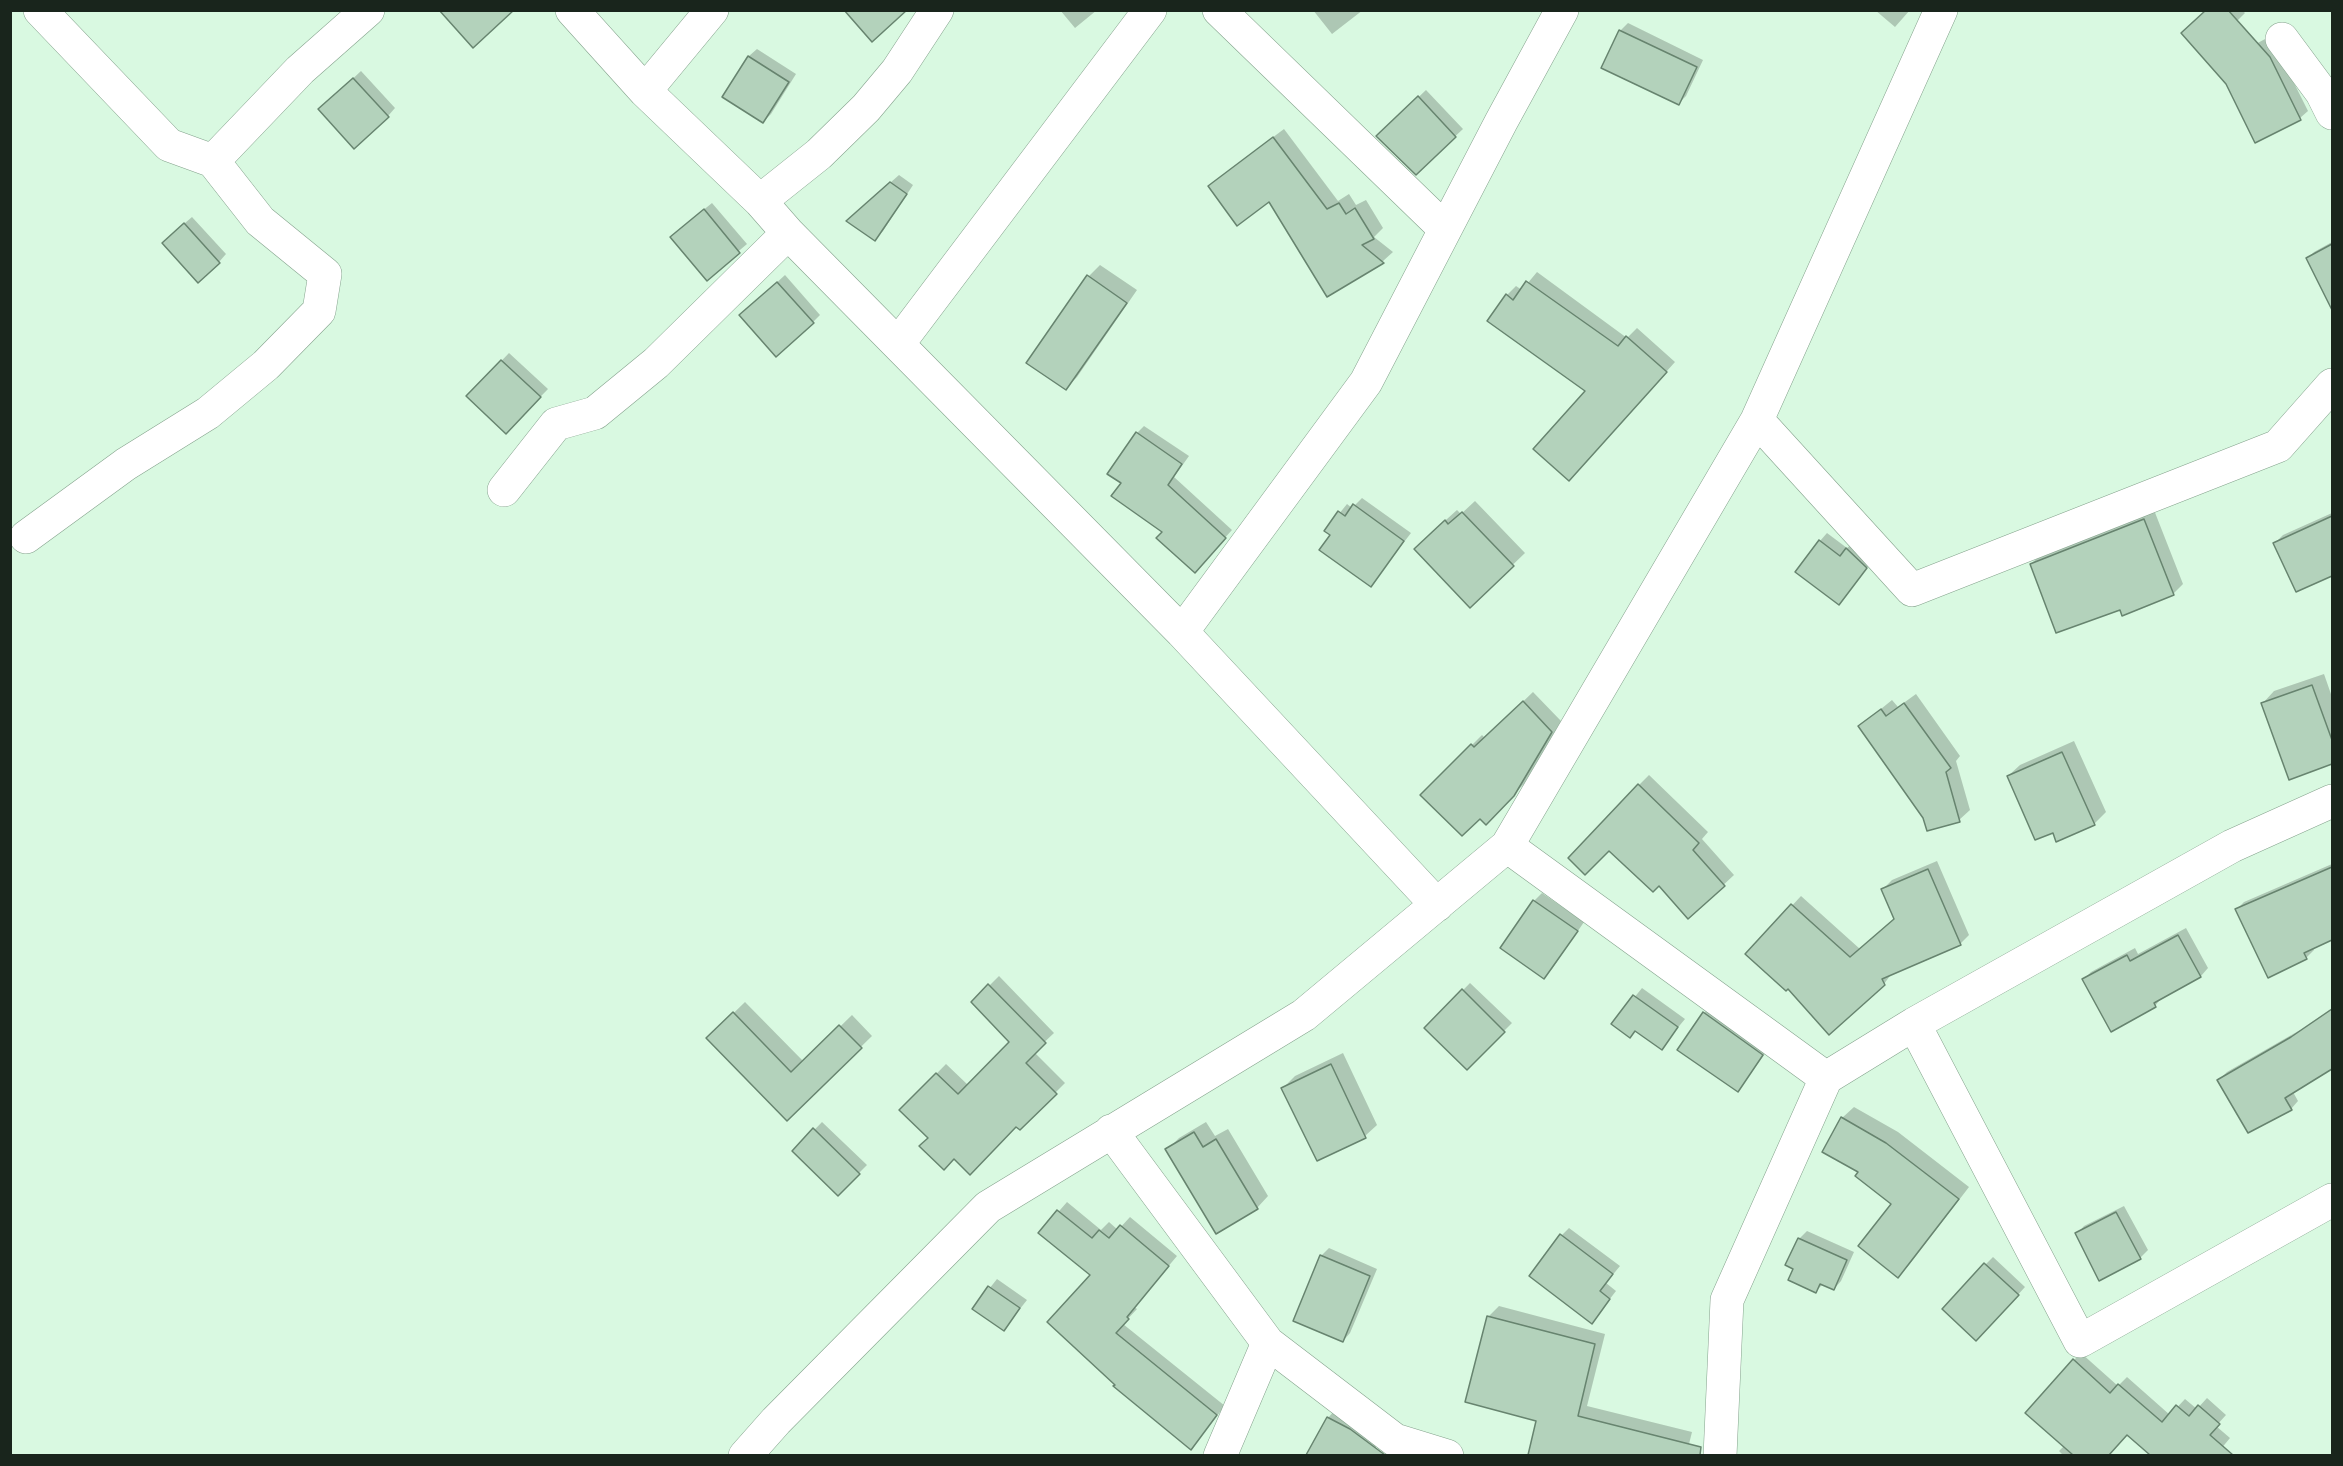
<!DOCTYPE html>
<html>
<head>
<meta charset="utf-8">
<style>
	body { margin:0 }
	#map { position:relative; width:2343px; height:1466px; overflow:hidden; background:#d9f9e1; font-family:"Roboto Serif",serif }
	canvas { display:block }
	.frame { position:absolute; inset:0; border:12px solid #19251c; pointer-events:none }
</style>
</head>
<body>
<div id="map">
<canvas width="2343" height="1466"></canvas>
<div class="frame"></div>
</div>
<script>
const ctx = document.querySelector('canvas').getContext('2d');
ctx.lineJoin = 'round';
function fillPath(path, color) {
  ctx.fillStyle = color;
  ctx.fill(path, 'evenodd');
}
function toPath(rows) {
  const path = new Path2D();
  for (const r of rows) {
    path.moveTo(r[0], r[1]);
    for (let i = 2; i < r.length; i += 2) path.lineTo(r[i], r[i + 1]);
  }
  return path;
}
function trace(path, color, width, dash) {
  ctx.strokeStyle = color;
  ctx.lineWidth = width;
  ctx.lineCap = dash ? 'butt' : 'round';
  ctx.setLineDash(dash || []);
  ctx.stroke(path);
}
const shadow = toPath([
	[1060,10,1097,10,1075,28],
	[1313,10,1363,10,1332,34],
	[1875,10,1910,10,1895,27],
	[2207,10,2242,10,2245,13,2237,21,2252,46,2267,38,2277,49,2308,111,2300,118],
	[1628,23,1703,60,1686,96,1678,104,1620,31],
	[757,49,796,74,771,114,763,122,724,97,749,56],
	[361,71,395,108,388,116,328,102],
	[1426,90,1463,129,1416,173,1378,136],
	[1284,129,1338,201,1349,194,1356,205,1366,200,1383,228,1374,237,1393,252,1383,261,1327,295,1270,200,1210,187,1220,177],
	[899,175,913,185,883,231,875,239,856,213],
	[712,203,747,244,707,278,680,229],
	[192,217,226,254,219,262,171,235],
	[2332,242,2332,307,2308,258,2314,252],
	[1100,265,1137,290,1077,377,1065,389,1089,276],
	[1537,272,1627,338,1637,328,1675,362,1578,470,1587,391,1507,295,1516,286,1522,290],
	[785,275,820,315,813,322,749,308],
	[509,353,548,389,506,432,468,396],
	[1144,426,1189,456,1174,477,1232,530,1202,563,1164,531,1123,482,1137,433],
	[1362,498,1411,533,1371,585,1332,535,1326,530,1347,504,1352,508],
	[1475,501,1525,553,1470,606,1427,537,1457,510,1461,514],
	[2154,510,2183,584,2173,594,2121,608,2031,564,2041,554],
	[2332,513,2332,574,2296,590,2275,543,2283,535],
	[1827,533,1847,548,1854,542,1873,560,1839,603,1820,541],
	[2324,674,2332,697,2332,762,2290,778,2263,703,2274,691],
	[1533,692,1561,721,1524,784,1486,822,1480,817,1422,795,1482,735,1485,738],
	[1916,694,1960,756,1956,761,1970,810,1959,820,1925,817,1860,726,1892,700,1898,707],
	[2074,741,2106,812,2094,824,2053,831,2008,776,2020,765],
	[1649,775,1708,832,1702,839,1734,875,1689,917,1639,785],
	[1937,861,1969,935,1960,944,1892,973,1884,984,1788,987,1747,954,1801,896,1860,949,1896,918,1883,889,1892,880],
	[2332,864,2332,939,2313,947,2314,950,2306,958,2268,976,2237,909,2244,902],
	[1542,893,1584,922,1552,969,1544,977,1502,948,1534,901],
	[2186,928,2208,968,2201,976,2162,997,2155,1006,2084,979,2091,972,2135,948,2138,954],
	[999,976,1054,1033,1034,1052,1065,1083,1020,1128,1016,1125,930,1138,901,1110,946,1064,968,1085,1011,1042,973,1002],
	[1470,983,1512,1023,1467,1068,1426,1028],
	[1642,988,1685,1019,1661,1048,1636,1030,1613,1024],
	[745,1002,804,1062,852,1015,872,1036,787,1119,708,1038],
	[1712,1005,1770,1047,1738,1090,1679,1050,1704,1013],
	[2332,1008,2332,1067,2293,1092,2298,1101,2291,1109,2219,1080,2227,1072,2300,1030],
	[1343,1053,1377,1125,1365,1136,1283,1088,1295,1076],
	[1854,1107,1898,1132,1969,1187,1909,1265,1898,1276,1893,1204,1860,1172,1824,1151,1842,1118],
	[822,1122,867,1165,838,1194,794,1151],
	[1206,1122,1215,1136,1228,1129,1268,1196,1257,1208,1167,1150,1179,1138],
	[1067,1202,1101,1230,1109,1222,1118,1230,1130,1217,1177,1256,1134,1307,1137,1309,1123,1324,1225,1406,1191,1448,1115,1386,1092,1275,1040,1233],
	[2124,1206,2148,1250,2140,1258,2077,1234,2084,1226],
	[1569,1228,1620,1266,1606,1283,1616,1291,1592,1322,1562,1235],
	[1807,1231,1854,1252,1841,1281,1834,1289,1823,1284,1816,1291,1794,1268,1799,1239],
	[1329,1248,1377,1269,1350,1333,1343,1341,1321,1256],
	[1993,1257,2025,1287,1984,1332,1986,1264],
	[997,1279,1027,1300,1004,1329,974,1308],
	[1499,1306,1605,1334,1587,1406,1692,1432,1686,1456,1529,1456,1538,1420,1489,1316],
	[2081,1353,2118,1386,2127,1377,2170,1415,2185,1399,2197,1409,2207,1398,2226,1415,2216,1426,2230,1438,2215,1456,2153,1456,2128,1434,2108,1456,2064,1456,2059,1451,2064,1446,2074,1360],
	[1335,1410,1380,1439,1372,1456,1308,1456,1328,1418]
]);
const building = toPath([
	[439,10,514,10,473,48,439,10],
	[844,10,907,10,872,42,844,10],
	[2206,10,2228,10,2270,57,2301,120,2255,143,2226,84,2181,33,2206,10],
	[1619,30,1697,67,1679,105,1601,68,1619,30],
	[748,56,789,82,763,123,722,97,748,56],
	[353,78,389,117,354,149,318,109,353,78],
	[1418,96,1456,137,1416,175,1376,136,1418,96],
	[1273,137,1327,209,1339,203,1346,214,1355,208,1374,239,1362,245,1384,263,1327,297,1269,202,1237,226,1208,186,1273,137],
	[890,182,907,194,875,241,846,221,890,182],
	[704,209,740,253,707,281,670,237,704,209],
	[184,223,220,263,198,283,162,243,184,223],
	[2332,244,2332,310,2306,258,2332,244],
	[1087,275,1127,303,1066,390,1026,363,1087,275],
	[1526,281,1618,346,1626,336,1667,372,1569,481,1533,449,1585,391,1487,321,1506,294,1513,300,1526,281],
	[777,282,814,323,776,357,739,315,777,282],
	[501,360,541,397,506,434,466,396,501,360],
	[1136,432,1182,464,1168,485,1226,538,1195,573,1156,538,1162,532,1111,496,1121,483,1107,474,1136,432],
	[1353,504,1404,541,1371,587,1319,550,1330,535,1324,531,1338,511,1345,516,1353,504],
	[1462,512,1514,566,1470,608,1414,549,1445,520,1448,524,1462,512],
	[2332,516,2332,576,2296,592,2273,543,2332,516],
	[2144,519,2174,595,2122,616,2120,610,2056,633,2030,564,2144,519],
	[1819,540,1840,556,1846,548,1867,568,1839,605,1795,572,1819,540],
	[2312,685,2332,740,2332,764,2289,780,2261,703,2312,685],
	[1523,701,1552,732,1514,796,1486,825,1480,819,1462,836,1420,795,1471,744,1474,747,1523,701],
	[1904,703,1951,768,1946,772,1960,822,1927,831,1923,818,1858,726,1881,709,1886,716,1904,703],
	[2062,752,2095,825,2056,842,2053,833,2035,840,2007,776,2062,752],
	[1638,784,1699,843,1693,850,1725,886,1688,919,1659,886,1653,892,1609,851,1585,875,1568,858,1638,784],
	[2332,867,2332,940,2304,953,2307,959,2268,978,2235,909,2332,867],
	[1928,869,1961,945,1882,979,1885,985,1829,1035,1788,989,1786,991,1745,954,1791,904,1850,957,1894,919,1881,889,1928,869],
	[1533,900,1578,931,1544,979,1500,948,1533,900],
	[2178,935,2201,977,2154,1003,2156,1007,2111,1032,2082,979,2127,955,2130,961,2178,935],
	[988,984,1046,1043,1026,1063,1057,1094,1020,1130,1016,1127,970,1175,954,1159,944,1170,919,1146,928,1138,899,1110,936,1073,958,1094,1009,1042,971,1002,988,984],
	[1462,989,1505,1032,1467,1070,1424,1028,1462,989],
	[1633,995,1678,1027,1662,1050,1635,1031,1630,1038,1611,1024,1633,995],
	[2332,1009,2332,1069,2285,1098,2292,1110,2248,1133,2217,1080,2291,1037,2332,1009],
	[733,1012,791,1072,839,1025,862,1048,787,1121,706,1038,733,1012],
	[1703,1012,1763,1055,1738,1092,1677,1050,1703,1012],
	[1331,1064,1366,1138,1317,1161,1281,1088,1331,1064],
	[1841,1117,1886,1143,1959,1199,1898,1278,1858,1246,1891,1204,1855,1176,1858,1172,1822,1152,1841,1117],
	[813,1128,860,1174,838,1196,792,1151,813,1128],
	[1194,1132,1203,1147,1216,1139,1258,1209,1216,1234,1165,1149,1194,1132],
	[1057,1210,1092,1238,1099,1230,1109,1238,1120,1225,1169,1266,1127,1317,1129,1319,1116,1333,1217,1415,1191,1450,1113,1386,1115,1385,1047,1322,1090,1275,1038,1233,1057,1210],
	[2116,1212,2141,1259,2099,1281,2075,1233,2116,1212],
	[1560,1234,1613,1274,1600,1291,1610,1299,1592,1324,1529,1276,1560,1234],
	[1798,1238,1847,1260,1834,1290,1820,1284,1816,1293,1788,1280,1793,1269,1785,1265,1798,1238],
	[1320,1255,1370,1276,1343,1342,1293,1321,1320,1255],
	[1984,1263,2019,1295,1976,1341,1942,1309,1984,1263],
	[988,1286,1020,1308,1004,1331,972,1309,988,1286],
	[1487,1316,1595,1344,1578,1416,1701,1447,1700,1455,1528,1455,1536,1421,1465,1402,1487,1316],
	[2073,1359,2110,1393,2118,1384,2162,1422,2176,1405,2189,1416,2198,1405,2220,1424,2210,1435,2233,1455,2150,1455,2127,1435,2109,1455,2073,1455,2025,1413,2073,1359],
	[1327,1417,1350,1429,1385,1455,1306,1455,1327,1417]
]);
const street = toPath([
	[572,10,645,91,760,201,788,233,1182,632,1437,905],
	[1219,10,1445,229],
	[2282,39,2322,93,2332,113],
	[645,91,712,10],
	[213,161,300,70,368,10],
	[760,201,819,154,866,108,897,71,937,10],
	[898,344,1150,10],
	[1757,420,1912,590,2278,446,2332,385],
	[504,490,556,424,595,413,656,363,788,233],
	[26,537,126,464,208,413,266,365,319,311,325,274,260,221,213,161,169,145,40,10],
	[1182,632,1366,382,1501,122,1562,10],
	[1507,846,1826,1078],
	[1914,1024,2080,1341,2332,1200],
	[1111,1131,1268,1343,1395,1440,1447,1456],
	[745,1456,776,1421,988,1207,1304,1015,1507,846,1757,420,1941,10],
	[1220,1456,1268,1343],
	[1720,1456,1727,1300,1826,1078,1914,1024,2232,846,2332,801]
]);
fillPath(shadow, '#0003');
fillPath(building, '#b3d2bb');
trace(building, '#67846f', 1.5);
trace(street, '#84a28c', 34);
trace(street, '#fff', 33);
</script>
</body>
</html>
